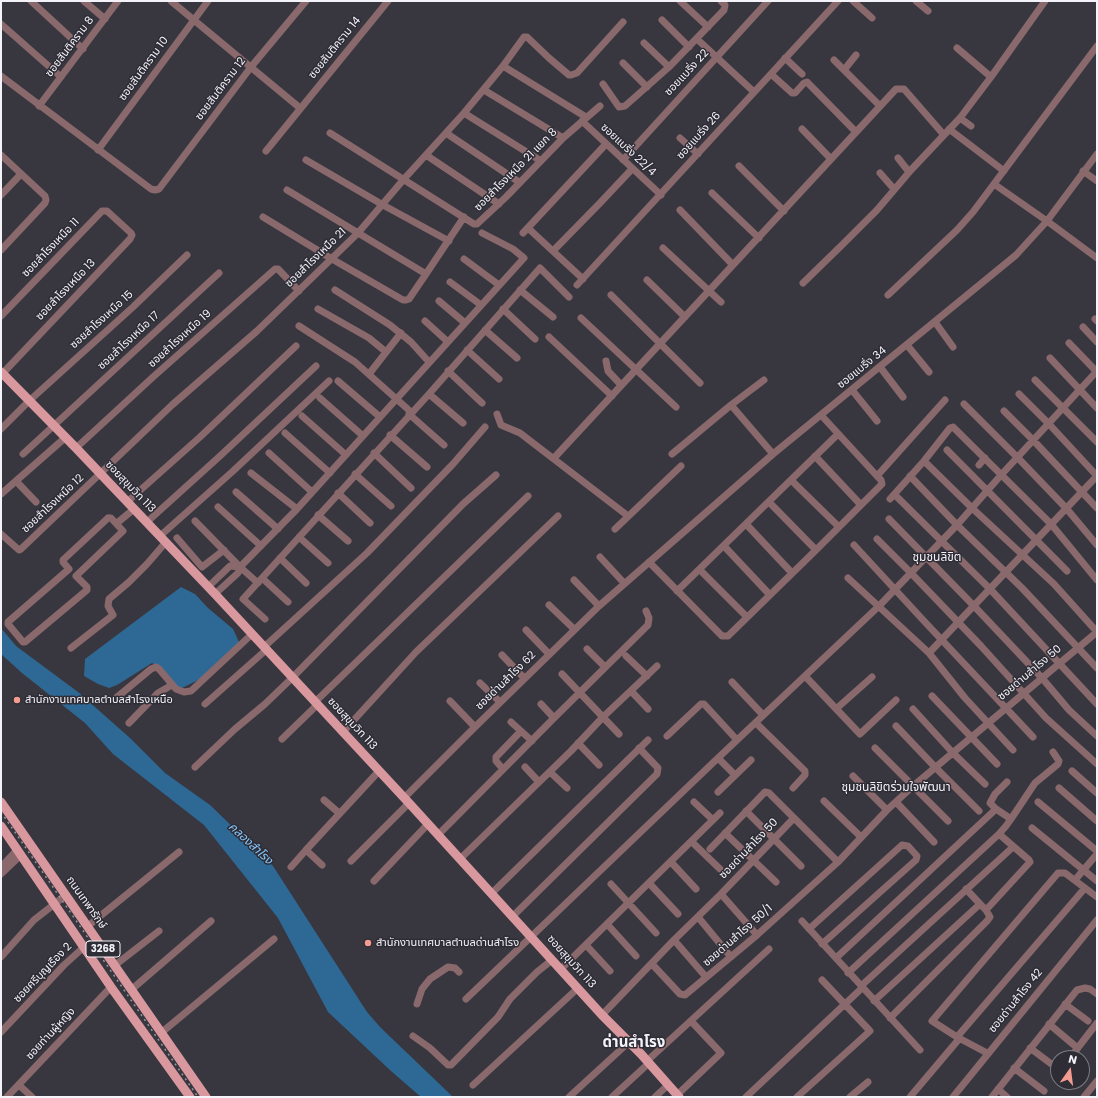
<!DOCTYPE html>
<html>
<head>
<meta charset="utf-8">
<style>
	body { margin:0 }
	#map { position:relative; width:1098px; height:1098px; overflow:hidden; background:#38373f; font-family:Poppins,sans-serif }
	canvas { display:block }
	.frame { position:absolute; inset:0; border:2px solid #f4f3f9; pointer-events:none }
	.north { position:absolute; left:1050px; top:1050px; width:40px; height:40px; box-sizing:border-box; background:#2e2c35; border:1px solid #7d7c83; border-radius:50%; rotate:14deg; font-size:11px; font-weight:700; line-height:16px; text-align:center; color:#f4f3f9 }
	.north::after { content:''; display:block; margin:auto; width:14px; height:18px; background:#f59c91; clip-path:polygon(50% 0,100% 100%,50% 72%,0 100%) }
</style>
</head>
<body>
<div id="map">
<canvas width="1098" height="1098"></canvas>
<div class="frame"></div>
<div class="north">N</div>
</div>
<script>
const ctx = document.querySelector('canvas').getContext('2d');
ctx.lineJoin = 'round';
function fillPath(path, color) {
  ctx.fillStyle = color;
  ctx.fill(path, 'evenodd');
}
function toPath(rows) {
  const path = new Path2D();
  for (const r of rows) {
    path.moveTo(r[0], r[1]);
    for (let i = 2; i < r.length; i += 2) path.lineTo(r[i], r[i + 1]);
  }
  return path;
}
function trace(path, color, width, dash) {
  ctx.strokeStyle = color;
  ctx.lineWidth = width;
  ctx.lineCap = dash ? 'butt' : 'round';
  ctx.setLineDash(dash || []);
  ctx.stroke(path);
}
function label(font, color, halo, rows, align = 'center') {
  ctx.font = font + ' Poppins,"Noto Sans Thai",sans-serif';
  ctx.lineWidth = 3;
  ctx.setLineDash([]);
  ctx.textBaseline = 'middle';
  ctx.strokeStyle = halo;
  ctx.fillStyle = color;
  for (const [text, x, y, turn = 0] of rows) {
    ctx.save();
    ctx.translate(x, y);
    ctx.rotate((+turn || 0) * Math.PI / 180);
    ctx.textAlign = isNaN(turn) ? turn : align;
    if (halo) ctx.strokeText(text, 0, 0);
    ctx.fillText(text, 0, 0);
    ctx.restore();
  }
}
const water = toPath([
	[181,587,195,594,208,608,233,629,239,642,200,679,182,688,174,686,166,672,152,663,117,685,109,688,98,684,84,676,85,659],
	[1,628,16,646,78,692,130,738,165,773,210,805,273,866,367,1012,380,1027,453,1097,421,1097,391,1071,328,1012,278,918,204,825,113,754,85,723,22,673,1,654]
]);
const minor = toPath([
	[31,1,83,49],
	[84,1,105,19],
	[171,1,300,108],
	[680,1,708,27],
	[853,1,872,18],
	[916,1,928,11],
	[662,20,689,47],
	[1,24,61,77],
	[697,39,754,92],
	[644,43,669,67],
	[957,48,991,77],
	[785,58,802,74],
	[834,60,880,106],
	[623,63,647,87],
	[503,66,586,117],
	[844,70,856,55],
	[771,74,792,93,795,93,804,83,807,82,856,132],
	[1,76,151,189,155,190,159,189,251,67,306,1],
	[603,84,619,107,625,106,669,67,724,10,725,5,721,1],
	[484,90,563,138],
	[39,106,118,1],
	[464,113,541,161],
	[960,118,971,126],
	[582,121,661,195],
	[802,129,831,159],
	[949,129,1004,171],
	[330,133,474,224,477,224,506,197,563,138,600,106],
	[446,133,519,182],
	[680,138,698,154],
	[98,150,208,1],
	[266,151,388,1],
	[1,155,45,196,46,200,45,203,1,250],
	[426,155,499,204],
	[898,158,909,172],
	[306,160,383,205,449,241],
	[623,160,768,1],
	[739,166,784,211],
	[1083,171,1097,181],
	[880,173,894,189],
	[994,184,1047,221,1097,258],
	[287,190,426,274],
	[712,193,759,238],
	[1,195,21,174],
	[680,210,733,265],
	[263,217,332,259,403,300,406,300,409,299,426,274,464,217],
	[528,228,583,279],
	[523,233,606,144],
	[663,248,721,302],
	[553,251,600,203,632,169],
	[464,259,499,285],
	[647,280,685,317],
	[450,282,481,305],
	[803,283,843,244,877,210,911,170,960,118,991,77,1045,1],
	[577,285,838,1],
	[335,290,390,325,411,342,429,362],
	[520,290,553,317],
	[611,295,700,383],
	[888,295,957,230,973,212,1097,46],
	[439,301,465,323],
	[318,309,369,338,386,352],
	[503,309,535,339],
	[1,316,102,211,107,211,131,233,132,235,130,239,3,373],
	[581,318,676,407],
	[1095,319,1097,321],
	[425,321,448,342],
	[935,322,953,347],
	[299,326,355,362,411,412],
	[1083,327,1097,342],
	[485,330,517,358],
	[549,337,612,396],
	[1069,343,1097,372],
	[907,345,929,372],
	[467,350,499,379],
	[1050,358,1097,408],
	[606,361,608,371,621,385],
	[880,367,903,397],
	[448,371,482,403],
	[369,374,401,333],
	[1035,380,1097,442],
	[338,381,380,417],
	[852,390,877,421],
	[429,394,463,423],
	[1019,394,1049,424,1097,476],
	[320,398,363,436],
	[964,404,1018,458,1066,508,1097,545],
	[731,405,764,380],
	[1004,411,1033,440,1097,508],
	[409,414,444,445],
	[497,414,501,425,520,433,628,516],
	[302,416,346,455],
	[1,429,29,401,133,307,187,255],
	[285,433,330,473],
	[390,435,427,467],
	[76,448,153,377,275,269,278,269,299,291],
	[947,450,1067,571],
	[269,453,312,492],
	[374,453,411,488],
	[23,454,219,273],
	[672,454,731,405,773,454],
	[815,456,861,505],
	[554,458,896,89,904,89,944,135],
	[924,461,972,508,1054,584,1097,632],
	[979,465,985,458],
	[355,474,391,506],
	[877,476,945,400],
	[910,476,957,525,1022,588,1097,668],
	[791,480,839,527],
	[16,481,36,502],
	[236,492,278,529],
	[338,493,370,523],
	[1,494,66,437],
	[895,495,990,589,1097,704],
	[890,499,924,461,950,428,953,427,1051,524,1097,580],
	[127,502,200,437,296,346],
	[769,502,816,550],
	[218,507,261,546],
	[297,509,524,258,513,249,482,233],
	[318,515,348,541],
	[108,518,111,518,123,531,76,576,87,587,87,590,25,642,23,642,8,624,8,622,69,569,63,562,63,560,108,518],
	[889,519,974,606,1042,678,1069,710,1097,736],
	[195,521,240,567,258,583],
	[147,522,220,456,316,366],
	[117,523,134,509],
	[746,524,792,573],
	[615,529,681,466],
	[1,534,19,550,21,549,172,405,257,331,358,233,404,179,464,113,503,66,524,37,527,37,549,58,569,75,571,75,577,73,623,22],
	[160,536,232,472,329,381],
	[299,537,328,563],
	[177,538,202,567,224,550],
	[877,539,911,573,981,646,1046,718,1097,764],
	[854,545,924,621,1033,737],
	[724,546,770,595],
	[600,557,624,583],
	[280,558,306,583],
	[649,562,722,636,728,636,816,550,882,484,881,480,877,476,821,415],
	[700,570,747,617],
	[262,578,288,602],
	[848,578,929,653,965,698,1013,750],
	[574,580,599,606],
	[208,587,230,566,240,567],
	[677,591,838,434],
	[215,594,238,573,240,567,297,509,251,473],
	[549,605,574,629],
	[265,619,243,599,429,394,540,268,569,297],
	[526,630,549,654],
	[264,647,367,553,453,464,485,427],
	[71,648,113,615,108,606,109,599,129,582,147,564,166,542],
	[587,649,605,667],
	[929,653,1097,476],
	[502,655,524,678],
	[626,656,647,676],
	[562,674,619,734],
	[805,676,860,734,896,700],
	[732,682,763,715],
	[480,683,500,702],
	[631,691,648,709],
	[932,696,997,764],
	[116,698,151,669,156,667,159,669,176,689,184,692,191,691,252,634],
	[450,701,475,727],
	[315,702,528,496],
	[205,704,266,650],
	[541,704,554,718],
	[836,709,872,677],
	[913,709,953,753,985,784],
	[511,722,532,741],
	[129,723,158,693,172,685],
	[756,723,805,771,805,775,793,788],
	[896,726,935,767,979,811],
	[343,732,416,652,558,516],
	[667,736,701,704,704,704,737,740],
	[282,739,317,705],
	[578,743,599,765],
	[875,748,948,821],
	[718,758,735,775],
	[195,767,235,729,265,704,292,678,463,504,496,475],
	[525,767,539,782],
	[503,769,496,761,496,757,521,731],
	[1072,771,1097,793],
	[550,772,567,788],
	[853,776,887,810],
	[1059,788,1097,821],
	[718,792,751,760],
	[404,798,475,727,599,606,773,454,1016,255,1047,221,1097,154],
	[324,800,339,813],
	[824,801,861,837],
	[694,802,713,820],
	[896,802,934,842],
	[1038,802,1097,851],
	[746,811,801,866],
	[1011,819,1035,783,1058,764,1059,761,1053,752],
	[1032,828,1097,881],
	[725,833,776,882],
	[438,835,554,718,648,625,649,618,646,611],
	[692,842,720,869],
	[710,849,765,792,769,793,794,818],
	[460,859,571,751,603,717,657,666],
	[351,861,409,803],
	[671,862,696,889],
	[322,865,306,850,379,771],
	[1,867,17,850],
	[291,867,306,850],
	[1,874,21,855],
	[1075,880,1097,854],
	[374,881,428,824],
	[649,883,678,914],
	[611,884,656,933],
	[966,889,980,904],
	[491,894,648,740],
	[721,894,757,935],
	[986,910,1030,862,1029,860,999,834],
	[512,917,657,774,658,768,639,748],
	[698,917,731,957],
	[802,921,920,1050],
	[607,924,636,956],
	[88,926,179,852],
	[809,929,902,845,908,846,917,856,916,860,822,944],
	[674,940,706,977],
	[586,945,610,971],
	[1,957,34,920,66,895],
	[836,958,996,809],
	[652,964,680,994,685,995,757,935,838,862],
	[114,966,159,931],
	[561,969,720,813],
	[848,973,999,834,1006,826,1011,819,996,809,990,803,995,794,1007,782],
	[861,986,1013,847],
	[131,990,211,921],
	[466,999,718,758,879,606,957,525,1002,474,1097,371],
	[874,1001,980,904,986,910,990,917,987,921,890,1018],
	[417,1004,422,989,430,979,448,967,455,968,459,972],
	[1065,1004,1088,1021],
	[602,1015,674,940,721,894,794,818,838,862,887,810,912,787,1097,632],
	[1049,1024,1074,1045],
	[1,1032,64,965,84,947],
	[161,1033,274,939],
	[413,1036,430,1048,448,1065,451,1065,498,1017,510,999,537,972,552,960],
	[957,1037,1085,888],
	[1030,1048,1058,1069],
	[987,1053,957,1037,932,1021,1058,873,1065,873,1097,897],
	[1070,1058,1097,1023],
	[647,1061,769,949],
	[1014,1068,1044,1091],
	[19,1085,32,1097],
	[473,1085,578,988],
	[998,1089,1007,1097],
	[677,1095,721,1053,691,1021],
	[7,1097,111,987],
	[569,1097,629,1042],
	[612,1097,649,1063],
	[655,1097,668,1085],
	[746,1097,862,988],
	[797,1097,870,1031,822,980],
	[850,1097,868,1082],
	[910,1097,959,1039],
	[953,1097,1097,920],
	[992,1097,1077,990,1085,988,1090,989,1097,994],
	[1084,1097,1097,1081]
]);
const major = toPath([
	[1,372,76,448,215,594,409,803,602,1015,641,1054,679,1097],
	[1,802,206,1097],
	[1,826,111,987,190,1097]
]);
const rail = toPath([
	[1,812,198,1097]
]);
const markers = [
	[17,700,4,"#f59c91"],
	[368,943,4,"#f59c91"]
];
const shields = [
	[103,949,34]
];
const shieldNames = [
	["3268",103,949]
];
const streetNames = [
	["ซอยสันติคราม 8",70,47,-53],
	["ซอยสันติคราม 14",335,48,-51],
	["ซอยสันติคราม 10",144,69,-54],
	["ซอยแบริ่ง 22",687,73,-47],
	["ซอยสันติคราม 12",221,89,-53],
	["ซอยแบริ่ง 26",699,136,-48],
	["ซอยแบริ่ง 22/4",628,150,43],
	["ซอยสำโรงเหนือ 21 แยก 8",516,170,-45],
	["ซอยสำโรงเหนือ 11",51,248,-46],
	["ซอยสำโรงเหนือ 21",316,258,-44],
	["ซอยสำโรงเหนือ 13",66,290,-46],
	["ซอยสำโรงเหนือ 15",102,320,-42],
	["ซอยสำโรงเหนือ 19",180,339,-42],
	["ซอยสำโรงเหนือ 17",129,341,-43],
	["ซอยแบริ่ง 34",862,368,-39],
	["ซอยสุขุมวิท 113",130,487,46],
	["ซอยสำโรงเหนือ 12",53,504,-43],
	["ซอยด่านสำโรง 50",1030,673,-40],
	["ซอยด่านสำโรง 62",506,681,-44],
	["ซอยสุขุมวิท 113",352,724,47],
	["ซอยด่านสำโรง 50",749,849,-46],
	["ถนนเทพารักษ์",86,903,55],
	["ซอยด่านสำโรง 50/1",738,936,-41],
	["ซอยสุขุมวิท 113",571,962,48],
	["ซอยศรีบุญเรือง 2",43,973,-46],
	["ซอยด่านสำโรง 42",1016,1001,-51],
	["ซอยท่านผู้หญิง",51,1034,-47]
];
const poiNames = [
	["สำนักงานเทศบาลตำบลสำโรงเหนือ",25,700],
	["สำนักงานเทศบาลตำบลด่านสำโรง",376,943]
];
const neighbourhoodNames = [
	["ชุมชนลิขิต",937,558],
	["ชุมชนลิขิตร่วมใจพัฒนา",896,788]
];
const waterNames = [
	["คลองสำโรง",250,844,43]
];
const districtNames = [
	["ด่านสำโรง",634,1043]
];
fillPath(water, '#2e6995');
trace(minor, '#8a696c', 7);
trace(major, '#d9979e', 9);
trace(rail, '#96959c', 1.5, [2, 4]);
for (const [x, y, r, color] of markers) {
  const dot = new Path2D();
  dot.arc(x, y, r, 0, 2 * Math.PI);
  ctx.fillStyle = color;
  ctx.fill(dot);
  trace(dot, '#2e2c35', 1.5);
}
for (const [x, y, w] of shields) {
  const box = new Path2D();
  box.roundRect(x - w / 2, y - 8, w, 16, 3);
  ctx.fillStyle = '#2e2c35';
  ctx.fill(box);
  trace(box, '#f4f3f9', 1);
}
label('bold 10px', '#f4f3f9', null, shieldNames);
label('11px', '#f4f3f9', '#2e2c35', streetNames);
label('11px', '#f4f3f9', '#2e2c35', poiNames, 'left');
label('12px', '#f4f3f9', '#2e2c35', neighbourhoodNames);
label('italic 12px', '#87c6fb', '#2e2c35', waterNames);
label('bold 15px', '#f4f3f9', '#2e2c35', districtNames);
</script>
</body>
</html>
